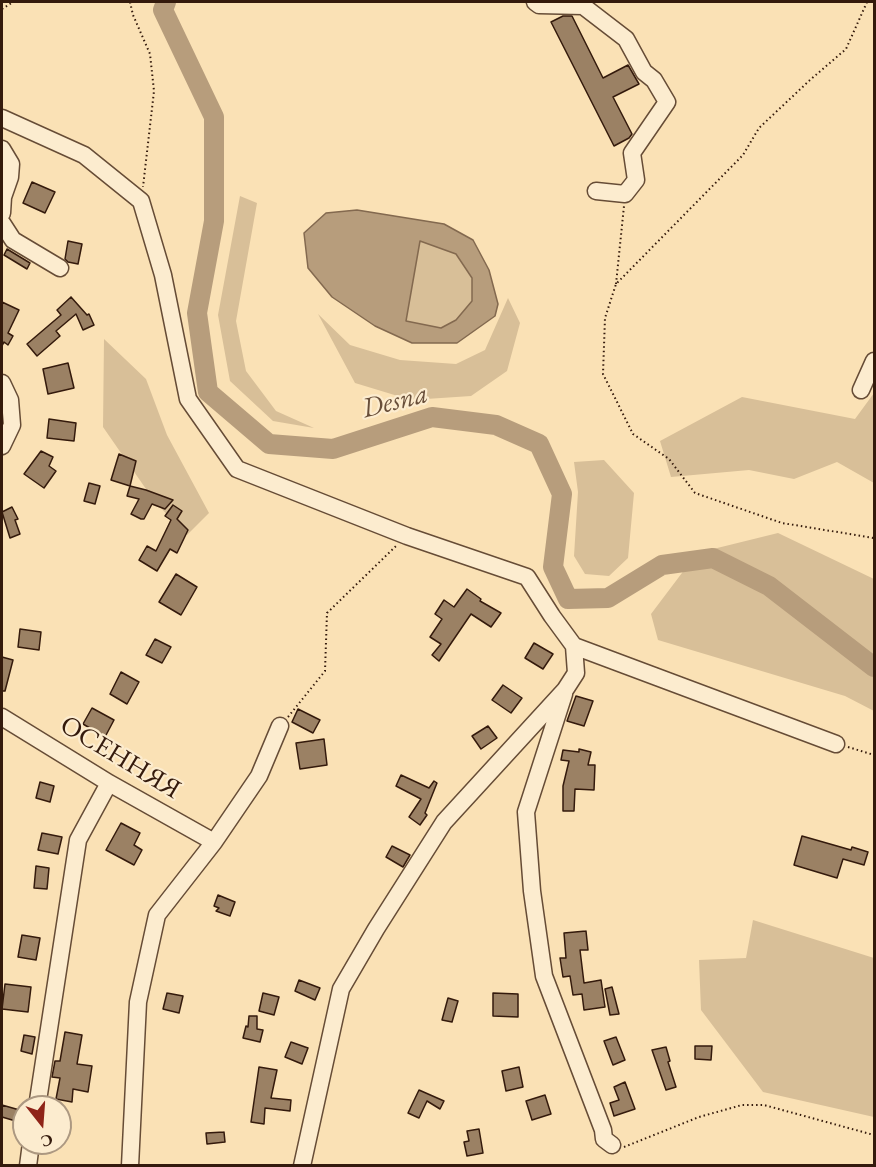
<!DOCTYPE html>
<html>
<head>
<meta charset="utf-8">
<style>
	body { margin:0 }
	#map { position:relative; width:876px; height:1167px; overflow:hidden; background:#fae1b5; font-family:"EB Garamond",serif }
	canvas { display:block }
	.frame { position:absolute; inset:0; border:3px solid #341a0c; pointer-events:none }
	.north { position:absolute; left:12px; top:1095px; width:60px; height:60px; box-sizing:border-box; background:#fceccf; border:2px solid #ac9881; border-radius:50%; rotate:163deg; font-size:16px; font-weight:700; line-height:24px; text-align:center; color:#341a0c }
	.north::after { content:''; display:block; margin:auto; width:21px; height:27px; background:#8f2418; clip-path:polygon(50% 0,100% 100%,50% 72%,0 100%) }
</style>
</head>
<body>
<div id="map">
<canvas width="876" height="1167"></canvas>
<div class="frame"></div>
<div class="north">С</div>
</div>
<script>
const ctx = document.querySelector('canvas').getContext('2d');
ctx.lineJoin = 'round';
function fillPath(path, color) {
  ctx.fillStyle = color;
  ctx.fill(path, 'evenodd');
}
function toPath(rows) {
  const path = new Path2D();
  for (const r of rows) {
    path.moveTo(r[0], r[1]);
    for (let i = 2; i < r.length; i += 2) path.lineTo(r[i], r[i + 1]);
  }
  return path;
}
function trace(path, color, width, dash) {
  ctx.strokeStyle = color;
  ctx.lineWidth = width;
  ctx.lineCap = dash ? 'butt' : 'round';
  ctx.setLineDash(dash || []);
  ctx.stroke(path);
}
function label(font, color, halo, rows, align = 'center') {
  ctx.font = font + ' "EB Garamond",serif';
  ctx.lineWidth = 4.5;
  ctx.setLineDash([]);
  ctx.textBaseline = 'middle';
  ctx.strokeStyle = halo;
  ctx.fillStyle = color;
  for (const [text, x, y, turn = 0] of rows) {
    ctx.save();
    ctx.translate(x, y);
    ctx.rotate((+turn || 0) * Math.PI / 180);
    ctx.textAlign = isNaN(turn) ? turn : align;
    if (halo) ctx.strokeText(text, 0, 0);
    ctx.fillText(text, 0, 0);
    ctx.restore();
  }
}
const green = toPath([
	[240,196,257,203,236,321,246,371,276,411,314,428,273,421,230,381,218,315],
	[420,240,456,254,472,278,472,301,456,320,441,328,406,321],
	[508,298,520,323,507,371,471,396,411,400,355,383,318,314,350,345,400,360,456,364,485,350],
	[104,339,146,379,167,435,209,513,187,535,155,502,103,427],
	[874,393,874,483,837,462,794,479,749,470,671,477,660,441,742,397,855,419],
	[604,460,634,493,628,558,609,576,585,574,574,556,578,492,574,462],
	[778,533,874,579,874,711,845,696,658,640,651,614,697,553],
	[753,920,874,958,874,1117,763,1092,701,1010,699,960,746,958]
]);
const water = toPath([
	[357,210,444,224,473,240,489,270,498,304,495,316,457,343,412,343,375,326,332,297,308,268,304,233,326,213,357,210],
	[420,241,456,254,472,278,472,301,456,320,441,328,406,321,420,241]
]);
const river = toPath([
	[166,2,163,10,214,117,214,221,197,313,208,392,269,444,333,449,432,417,496,425,539,444,562,494,553,567,568,599,608,598,662,565,713,558,769,586,874,667]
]);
const building = toPath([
	[563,16,572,16,603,78,628,65,639,84,613,97,632,134,629,138,614,146,551,22,563,16],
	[32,182,55,192,45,213,23,203,32,182],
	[68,241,82,244,78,264,68,262,65,259,68,241],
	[7,249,30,263,27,269,4,255,7,249],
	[71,297,87,315,89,314,94,325,83,330,76,314,56,331,60,336,37,356,27,344,61,315,57,310,71,297],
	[2,302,19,310,8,333,13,336,8,345,4,342,2,346,2,302],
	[68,363,74,388,48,394,43,369,68,363],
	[49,419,76,423,74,441,47,438,49,419],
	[41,451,53,457,49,466,56,471,44,488,24,474,41,451],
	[119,454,136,461,130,486,111,480,119,454],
	[89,483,100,486,95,504,84,501,89,483],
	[130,486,146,490,173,500,165,509,152,504,144,519,141,519,131,514,139,499,127,496,130,486],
	[173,505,182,511,177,519,188,530,177,553,170,549,157,571,139,560,147,546,156,551,171,520,165,516,173,505],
	[12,507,18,519,15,520,20,534,10,538,2,512,12,507],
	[176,574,197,587,181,615,159,602,176,574],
	[467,589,481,599,480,601,501,613,491,627,471,614,439,661,432,655,441,644,430,637,442,619,435,614,444,600,454,607,467,589],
	[20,629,41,632,39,650,18,647,20,629],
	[155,639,171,647,162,663,146,655,155,639],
	[534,643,553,654,543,669,525,658,534,643],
	[2,657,13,660,5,691,2,691,2,657],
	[121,672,139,682,127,704,110,694,121,672],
	[503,685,522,698,511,713,492,700,503,685],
	[576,696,593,701,584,726,567,721,576,696],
	[92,708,114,720,105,737,83,724,92,708],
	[298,709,320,720,313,733,292,722,298,709],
	[488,726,497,738,481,749,472,736,488,726],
	[324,739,327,765,300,769,296,743,324,739],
	[579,749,591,752,588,765,595,765,594,790,575,789,574,811,563,811,563,786,569,761,561,760,563,750,579,752,579,749],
	[401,775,429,788,434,781,437,783,425,813,427,815,420,825,409,817,421,799,396,786,401,775],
	[40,782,54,786,50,802,36,798,40,782],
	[121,823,140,833,134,845,142,850,134,865,106,850,121,823],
	[42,833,62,837,58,854,38,850,42,833],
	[802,836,851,850,852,847,868,852,864,865,843,859,837,878,794,865,802,836],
	[392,846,410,855,403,867,386,857,392,846],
	[36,866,49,868,47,889,34,888,36,866],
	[218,895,235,902,230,916,216,911,219,908,214,906,218,895],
	[586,931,588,950,580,950,584,983,601,980,605,1007,584,1010,582,994,573,995,570,976,563,977,560,958,566,958,564,933,586,931],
	[22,935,40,938,36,960,18,957,22,935],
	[299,980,320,988,315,1000,295,991,299,980],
	[5,984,31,987,28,1012,2,1009,5,984],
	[612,987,619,1014,610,1015,605,989,612,987],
	[167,993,183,996,179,1013,163,1009,167,993],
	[263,993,279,997,274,1015,259,1011,263,993],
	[493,993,518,994,518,1017,493,1016,493,993],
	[448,998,458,1001,452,1022,442,1020,448,998],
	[249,1016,257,1016,257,1029,263,1030,260,1042,243,1038,246,1026,248,1027,249,1016],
	[65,1032,82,1035,77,1064,92,1066,88,1092,73,1089,72,1102,56,1099,60,1078,52,1077,55,1061,60,1061,65,1032],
	[24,1035,35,1037,32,1054,21,1051,24,1035],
	[616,1037,625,1060,613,1065,604,1041,616,1037],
	[291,1042,308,1048,302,1064,285,1057,291,1042],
	[695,1046,712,1046,711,1060,695,1059,695,1046],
	[666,1047,670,1061,668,1062,676,1087,666,1090,652,1050,666,1047],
	[259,1067,277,1070,271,1098,291,1100,290,1111,265,1108,264,1124,251,1122,259,1067],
	[519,1067,523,1087,506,1091,502,1071,519,1067],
	[625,1082,635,1109,614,1116,610,1103,619,1100,614,1087,625,1082],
	[419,1090,444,1101,440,1109,427,1101,419,1118,408,1113,419,1090],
	[545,1095,551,1114,532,1120,526,1101,545,1095],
	[2,1105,23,1111,19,1122,2,1117,2,1105],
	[479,1129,483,1153,467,1156,464,1142,469,1141,467,1131,479,1129],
	[224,1132,225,1142,207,1144,206,1133,224,1132]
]);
const path = toPath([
	[130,2,133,15,150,54,154,91,143,187],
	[867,2,846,49,810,80,759,128,743,155,616,284,605,318,603,374,633,434,669,459,695,493,782,523,874,538],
	[2,9,13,2],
	[616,284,624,206],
	[288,717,325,671,327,613,396,546],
	[848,747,874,755],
	[624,1147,699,1117,742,1105,764,1105,874,1135]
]);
const minor = toPath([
	[535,2,539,5,583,6,626,39,644,72,654,80,667,102,632,153,636,180,625,194,596,191],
	[2,118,84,155,141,201,163,275,188,399,237,469,407,536,527,577,552,616,574,646,576,673,565,690,444,822,376,929,341,989,302,1166],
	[2,149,11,164,10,177,3,197,2,213],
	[2,223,13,240,60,268],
	[2,383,10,400,12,425,2,446],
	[861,390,874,361],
	[574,646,836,744],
	[564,694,526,812,532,891,544,976,603,1130,604,1139,612,1145],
	[2,717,109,783,214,842],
	[37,1107,78,840,109,783],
	[28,1166,31,1143],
	[130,1166,138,1002,157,915,214,842,259,776,280,726]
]);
const streetNames = [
	["ОСЕННЯЯ",120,758,31]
];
const waterNames = [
	["Desna",395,402,-14]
];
fillPath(green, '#d8bf98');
fillPath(water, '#b79d7c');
trace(water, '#83694f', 1.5);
trace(river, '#b79d7c', 20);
fillPath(building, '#9b8164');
trace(building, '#341a0c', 1.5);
trace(minor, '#664c36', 19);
trace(path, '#341a0c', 2, [1.5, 3]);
trace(minor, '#fceccf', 16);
label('27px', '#341a0c', '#fceccf', streetNames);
label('italic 28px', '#684e39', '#fceccf', waterNames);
</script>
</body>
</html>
